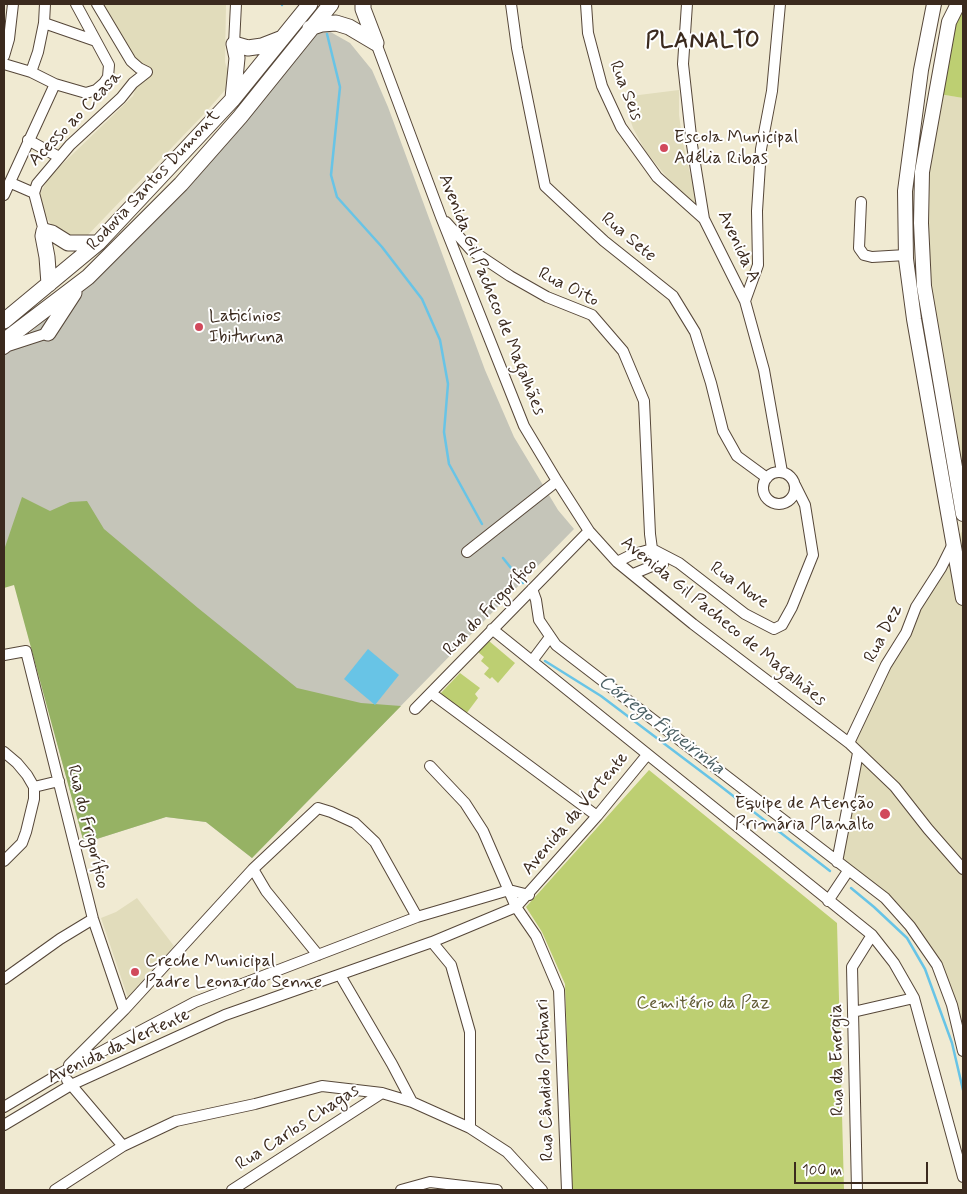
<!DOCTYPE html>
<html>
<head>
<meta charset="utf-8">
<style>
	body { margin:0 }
	#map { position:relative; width:967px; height:1194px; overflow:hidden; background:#f0ead2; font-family:Mynerve,sans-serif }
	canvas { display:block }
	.frame { position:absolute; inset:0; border:5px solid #3b2a1e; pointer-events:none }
	.scale { position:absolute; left:794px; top:1162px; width:134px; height:22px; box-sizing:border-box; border:2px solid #3b2a1e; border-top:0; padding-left:6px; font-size:15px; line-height:18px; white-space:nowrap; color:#3b2a1e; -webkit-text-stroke:4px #fff; paint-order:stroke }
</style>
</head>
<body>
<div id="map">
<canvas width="967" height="1194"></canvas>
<div class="frame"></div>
<div class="scale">100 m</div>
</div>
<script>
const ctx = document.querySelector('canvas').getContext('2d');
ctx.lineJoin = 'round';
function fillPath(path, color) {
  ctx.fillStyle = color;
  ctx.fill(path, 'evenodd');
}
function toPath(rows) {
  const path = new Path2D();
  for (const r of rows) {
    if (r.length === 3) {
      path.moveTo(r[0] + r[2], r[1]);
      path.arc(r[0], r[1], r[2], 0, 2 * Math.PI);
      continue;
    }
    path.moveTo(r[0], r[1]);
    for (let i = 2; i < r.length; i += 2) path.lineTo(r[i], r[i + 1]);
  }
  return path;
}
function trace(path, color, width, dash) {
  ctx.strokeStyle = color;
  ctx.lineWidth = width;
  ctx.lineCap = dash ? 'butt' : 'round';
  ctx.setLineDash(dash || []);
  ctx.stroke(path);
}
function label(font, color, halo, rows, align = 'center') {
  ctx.font = font + ' Mynerve,sans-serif';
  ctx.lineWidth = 4;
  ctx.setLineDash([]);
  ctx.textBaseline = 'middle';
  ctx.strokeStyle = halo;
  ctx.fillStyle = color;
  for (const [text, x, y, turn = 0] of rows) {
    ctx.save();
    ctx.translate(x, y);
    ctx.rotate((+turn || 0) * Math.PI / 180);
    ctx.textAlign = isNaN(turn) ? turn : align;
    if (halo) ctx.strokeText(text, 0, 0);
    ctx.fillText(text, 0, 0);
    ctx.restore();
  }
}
const built = toPath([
	[104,4,226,4,225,62,230,78,226,89,204,114,84,239,58,234,42,211,40,194,49,177,133,96,139,79,135,62],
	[679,90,679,115,683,143,689,170,703,211,685,199,646,152,633,128,623,97],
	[939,94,963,98,963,485,933,312,927,238,929,180],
	[963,530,963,1049,937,965,910,926,837,862,858,753,849,743,953,544],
	[137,898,174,946,128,998,101,918,116,912]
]);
const industrial = toPath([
	[327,30,350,43,372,70,388,107,485,370,514,437,558,510,574,529,252,858,206,822,166,817,84,843,4,545,4,354,85,287,182,195,316,32]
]);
const green = toPath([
	[963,4,963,98,939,94,954,17],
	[489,641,515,663,498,683,492,677,490,679,484,674,489,668,481,661,484,657,478,652],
	[460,673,480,688,475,694,478,698,466,714,439,695],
	[649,770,837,923,844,1190,571,1190,571,1150,565,984,542,932,526,907]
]);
const forest = toPath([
	[22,497,50,511,70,502,87,501,104,529,198,608,297,688,361,703,401,706,252,858,206,822,166,817,84,843,14,585,4,588,4,550]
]);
const water = toPath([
	[368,649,399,675,375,705,344,679]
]);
const stream = toPath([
	[282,5,282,4],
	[327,34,340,87,331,175,337,197,382,247,422,299,440,340,448,384,444,432,449,464,482,524],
	[503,558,523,583],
	[545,661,601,696,719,785,830,871],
	[851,888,874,907,907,938,925,969,952,1043,963,1090]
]);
const minor = toPath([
	[511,4,517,48,545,186,604,241,673,296,695,332,711,383,723,431,737,456,767,478],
	[586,4,588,33,602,86,621,127,657,177,704,219],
	[687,4,683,64,692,145,704,219,745,301,764,370,782,472],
	[44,23,96,41],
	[376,43,441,217,524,426,557,481,589,531,617,562,693,624,849,743,895,787,928,829,963,869],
	[234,44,236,4],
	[4,56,9,39,13,4],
	[4,64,31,72,55,84,86,93,96,90,104,83,108,77,109,65,76,4],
	[31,72,38,52,44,23,45,4],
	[28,140,59,157],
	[11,183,34,193],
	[4,195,55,84],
	[861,202,859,248,864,255,872,257,906,255],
	[446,222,471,250,510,276,547,297,592,315,623,351,644,401,650,534,652,549,657,564],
	[44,231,34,193,37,184,70,145,121,98,133,83,147,72,139,68,131,61,97,4],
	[745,301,758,265,757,211,761,149,772,91,780,4],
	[4,349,8,346,48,333],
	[779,488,16],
	[467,552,557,481],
	[617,562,631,555,652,549,679,563,745,614,774,629,782,625,792,607,813,555,805,505,795,485],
	[633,574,657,564,663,564],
	[532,589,536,600,539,620,556,645,885,898,910,926,937,965,952,1005,963,1051],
	[492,629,872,935,894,963,914,998,963,1177],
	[4,655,26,651,93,919,124,1010],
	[532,661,550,637],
	[431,693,597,816],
	[415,709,589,531],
	[849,743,886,665,906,633,916,607,941,568,953,544],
	[4,752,17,763,27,775,34,787,34,799,26,832,22,843,4,861],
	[430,766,465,803,483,831,516,907,536,936,559,990,567,1190],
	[34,787,59,781],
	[837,862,858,753],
	[253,869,266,891,318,955],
	[828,901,848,871],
	[432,942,451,965,470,1032,470,1128],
	[340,975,392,1064,412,1102],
	[4,979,60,939,93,919],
	[853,1012,914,998],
	[69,1065,124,1010,253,869,318,808,331,812,355,823,375,842,417,917],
	[67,1080,123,1146],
	[4,1107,61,1073,195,1002,417,917,509,890,529,895],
	[4,1125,71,1085,225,1015,432,942,516,907,597,816,647,755],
	[55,1190,123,1146,176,1121,255,1104,322,1086,382,1093,412,1102,470,1128,507,1152,542,1190],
	[232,1190,382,1093],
	[401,1190,430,1182,497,1190],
	[857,1190,852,967,872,935]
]);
const major = toPath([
	[934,4,921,70,905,191,906,259,914,319,963,598],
	[958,4,949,22,922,172,921,223,924,286,963,514]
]);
const highway = toPath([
	[363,4,363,9,376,43],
	[310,28,322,24,336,23,349,27,376,43],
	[233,98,237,58,234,44,248,48,262,46,280,39],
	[49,284,47,257,43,236,44,231,52,233,68,243,98,243],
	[4,321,98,243,233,99,310,4],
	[48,333,74,293],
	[4,341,88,277,181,184,240,117,331,4]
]);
const markers = [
	[664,148,5,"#d1495b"],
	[199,327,5,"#d1495b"],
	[885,814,6,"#d1495b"],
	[135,972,5,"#d1495b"]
];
const streetNames = [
	["Rua Seis",625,91,68],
	["Acesso ao Ceasa",76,119,-46],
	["Rodovia Santos Dumont",154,181,-47],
	["Rua Sete",628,238,40],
	["Avenida A",738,247,65],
	["Rua Oito",568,288,27],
	["Avenida Gil Pacheco de Magalhães",491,295,68],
	["Rua Nove",739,586,35],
	["Rua do Frigorífico",491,608,-46],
	["Avenida Gil Pacheco de Magalhães",723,622,39],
	["Rua Dez",884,634,-63],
	["Avenida da Vertente",576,814,-50],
	["Rua do Frigorífico",87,827,76],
	["Avenida da Vertente",119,1047,-25],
	["Rua da Energia",838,1060,-91],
	["Rua Cândido Portinari",546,1080,-92],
	["Rua Carlos Chagas",298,1128,-33]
];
const poiNames = [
	["Escola Municipal",674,138],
	["Adélia Ribas",674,159],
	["Laticínios",209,317],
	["Ibituruna",209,338],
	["Equipe de Atenção",874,804,"right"],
	["Primária Planalto",874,825,"right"],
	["Creche Municipal",145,962],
	["Padre Leonardo Senne",145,983]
];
const parkNames = [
	["Cemitério da Paz",703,1004]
];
const waterNames = [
	["Córrego Figueirinha",661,726,37]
];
const districtNames = [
	["PLANALTO",703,42]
];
fillPath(built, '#e1dcbb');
fillPath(industrial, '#c5c5b9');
fillPath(green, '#bdcf72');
fillPath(forest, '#96b264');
fillPath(water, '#68c4e6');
trace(stream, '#68c4e6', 2.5);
trace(minor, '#564739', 12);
trace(major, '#564739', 16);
trace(highway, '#564739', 17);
trace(minor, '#fff', 10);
trace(major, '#fff', 14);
trace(highway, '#fff', 15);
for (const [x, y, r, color] of markers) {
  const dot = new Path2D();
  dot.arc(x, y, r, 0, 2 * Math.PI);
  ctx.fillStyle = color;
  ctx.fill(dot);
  trace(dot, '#fff', 2);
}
label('18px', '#3b2a1e', '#fff', streetNames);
label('18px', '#3b2a1e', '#fff', poiNames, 'left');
label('18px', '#625c37', '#fff', parkNames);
label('italic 19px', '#4b6064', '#fff', waterNames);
ctx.letterSpacing = '1px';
label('bold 22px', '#3b2a1e', '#fff', districtNames);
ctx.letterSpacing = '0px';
</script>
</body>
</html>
